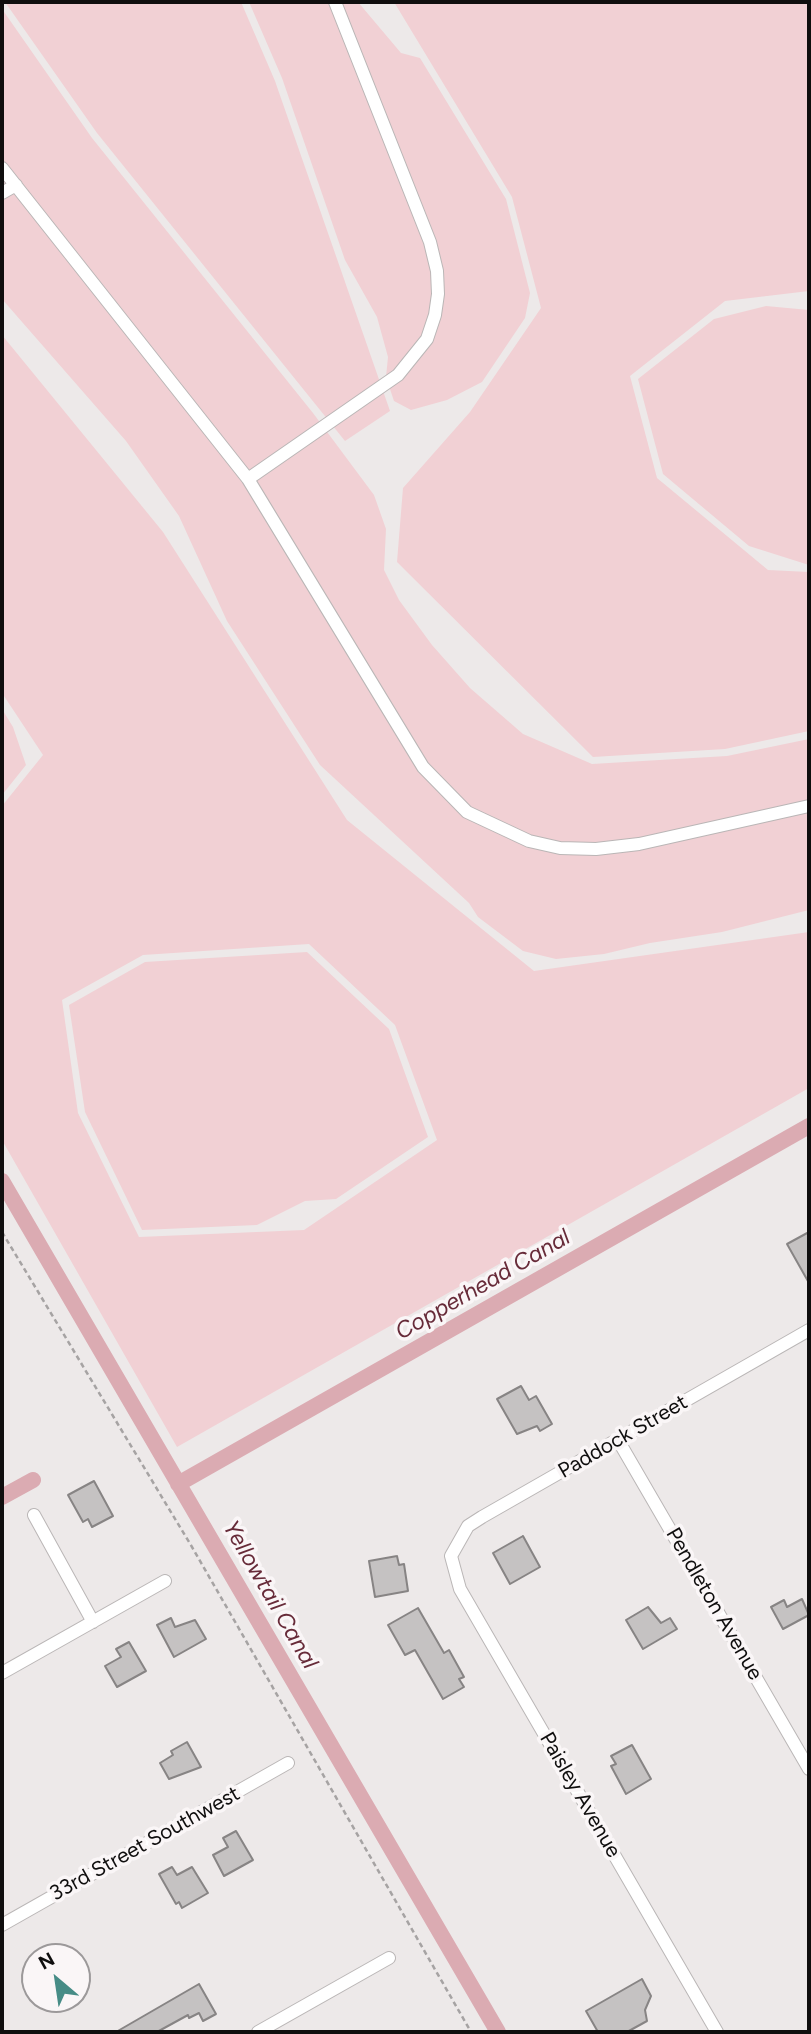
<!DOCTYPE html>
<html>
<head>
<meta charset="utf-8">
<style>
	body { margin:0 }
	#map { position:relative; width:811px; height:2034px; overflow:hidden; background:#ede9e9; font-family:Figtree,sans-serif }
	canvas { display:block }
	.frame { position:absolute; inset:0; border:4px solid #0f0e0e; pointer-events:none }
	.north { position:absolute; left:21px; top:1943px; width:70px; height:70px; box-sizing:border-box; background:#faf6f7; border:2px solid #9c999a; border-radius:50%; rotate:331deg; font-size:19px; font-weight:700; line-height:28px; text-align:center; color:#0f0e0e }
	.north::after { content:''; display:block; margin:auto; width:24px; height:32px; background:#468c86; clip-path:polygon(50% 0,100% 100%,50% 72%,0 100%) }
</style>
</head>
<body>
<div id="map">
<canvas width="811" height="2034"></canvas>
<div class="frame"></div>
<div class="north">N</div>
</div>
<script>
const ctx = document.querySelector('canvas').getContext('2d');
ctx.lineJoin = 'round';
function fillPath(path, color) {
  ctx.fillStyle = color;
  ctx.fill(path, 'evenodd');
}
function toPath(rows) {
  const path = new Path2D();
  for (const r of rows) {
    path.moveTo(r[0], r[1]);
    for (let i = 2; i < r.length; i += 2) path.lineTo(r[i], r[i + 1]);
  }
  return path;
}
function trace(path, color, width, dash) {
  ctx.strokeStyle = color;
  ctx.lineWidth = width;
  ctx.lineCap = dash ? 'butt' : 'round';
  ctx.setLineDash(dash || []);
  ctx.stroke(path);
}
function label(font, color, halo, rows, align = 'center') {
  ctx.font = font + ' Figtree,sans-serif';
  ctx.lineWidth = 7;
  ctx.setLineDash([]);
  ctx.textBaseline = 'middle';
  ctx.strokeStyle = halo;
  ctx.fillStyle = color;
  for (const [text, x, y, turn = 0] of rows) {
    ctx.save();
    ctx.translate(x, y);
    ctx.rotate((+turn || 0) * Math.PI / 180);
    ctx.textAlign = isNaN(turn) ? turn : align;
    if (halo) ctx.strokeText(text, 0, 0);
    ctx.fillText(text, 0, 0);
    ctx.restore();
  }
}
const green = toPath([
	[5,2,241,2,275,81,390,411,345,441,97,133],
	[249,2,358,2,401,53,420,58,506,199,530,293,525,318,482,382,447,400,411,410,394,401,386,377,388,357,377,317,345,260,282,78],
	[394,2,809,2,809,291,725,301,630,376,657,478,768,570,809,572,809,731,725,749,593,757,397,562,403,488,470,412,541,308,512,197],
	[2,9,92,138,313,413,374,495,386,529,384,570,399,600,432,645,470,688,523,734,592,764,727,756,809,739,809,910,722,932,650,943,604,954,556,959,523,951,478,917,469,903,320,765,227,621,179,516,126,441,2,299],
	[766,306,809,310,809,565,749,546,663,474,638,379,714,319],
	[2,335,163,532,347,820,534,971,809,932,809,1088,177,1447,2,1140,2,806,43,755,2,693],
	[309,944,395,1025,437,1140,304,1230,139,1237,78,1113,62,1000,143,955],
	[2,709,13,727,26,765,2,795],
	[307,952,389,1029,428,1137,336,1199,305,1201,257,1225,142,1230,85,1112,69,1005,145,962]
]);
const canal = toPath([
	[2,1181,498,2032],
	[178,1484,809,1126],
	[2,1497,33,1480]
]);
const building = toPath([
	[809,1232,809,1283,787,1244,809,1232],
	[521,1386,529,1400,536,1396,552,1424,540,1431,537,1426,517,1434,497,1399,521,1386],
	[94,1481,113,1516,92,1527,88,1519,83,1522,68,1495,94,1481],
	[523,1536,540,1567,510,1584,493,1553,523,1536],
	[397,1556,399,1565,404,1564,408,1591,375,1597,369,1561,397,1556],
	[802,1599,809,1615,783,1629,771,1607,784,1600,787,1607,802,1599],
	[648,1607,661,1623,670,1618,677,1629,643,1649,626,1620,648,1607],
	[418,1608,444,1653,449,1650,464,1677,459,1679,464,1687,443,1699,415,1650,405,1655,388,1625,418,1608],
	[171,1618,175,1627,195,1620,206,1639,174,1657,157,1625,171,1618],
	[129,1642,146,1671,117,1687,105,1666,121,1657,116,1649,129,1642],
	[187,1742,201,1767,169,1779,160,1763,173,1755,171,1751,187,1742],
	[632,1745,651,1779,626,1794,611,1766,616,1764,611,1756,632,1745],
	[236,1831,253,1860,224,1876,213,1855,228,1847,223,1838,236,1831],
	[172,1867,177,1875,192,1867,208,1893,182,1908,179,1902,176,1904,159,1874,172,1867],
	[642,1979,651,1996,645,2010,647,2021,627,2032,598,2032,586,2011,642,1979],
	[199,1984,216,2014,203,2021,199,2013,189,2018,188,2015,157,2032,116,2032,199,1984]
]);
const path = toPath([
	[2,1232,192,1547,471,2032]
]);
const minor = toPath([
	[2,168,248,479,423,767,467,812,529,841,560,848,596,849,639,844,809,806],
	[2,193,16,185],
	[248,479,398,375,427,339,435,315,438,294,437,271,430,242,335,2],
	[618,1440,809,1769],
	[34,1515,93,1622],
	[2,1673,165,1581],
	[2,1925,288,1763],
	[258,2032,389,1958],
	[717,2032,460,1589,451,1556,468,1526,482,1517,809,1330]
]);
const streetNames = [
	["Paddock Street",623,1437,-30],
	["Pendleton Avenue",714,1604,60],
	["Paisley Avenue",580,1795,60],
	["33rd Street Southwest",145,1844,-29]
];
const waterNames = [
	["Copperhead Canal",483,1285,-30],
	["Yellowtail Canal",270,1595,60]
];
fillPath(green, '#f1d0d4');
trace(canal, '#dbabb2', 16);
fillPath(building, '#c5c2c2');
trace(building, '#878484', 2);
trace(minor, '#bab6b6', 14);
trace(path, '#a6a3a3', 2.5, [5, 3.5]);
trace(minor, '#fff', 12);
label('21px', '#0f0e0e', '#faf6f7', streetNames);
label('italic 23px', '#672b39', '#faf6f7', waterNames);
</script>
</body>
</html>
